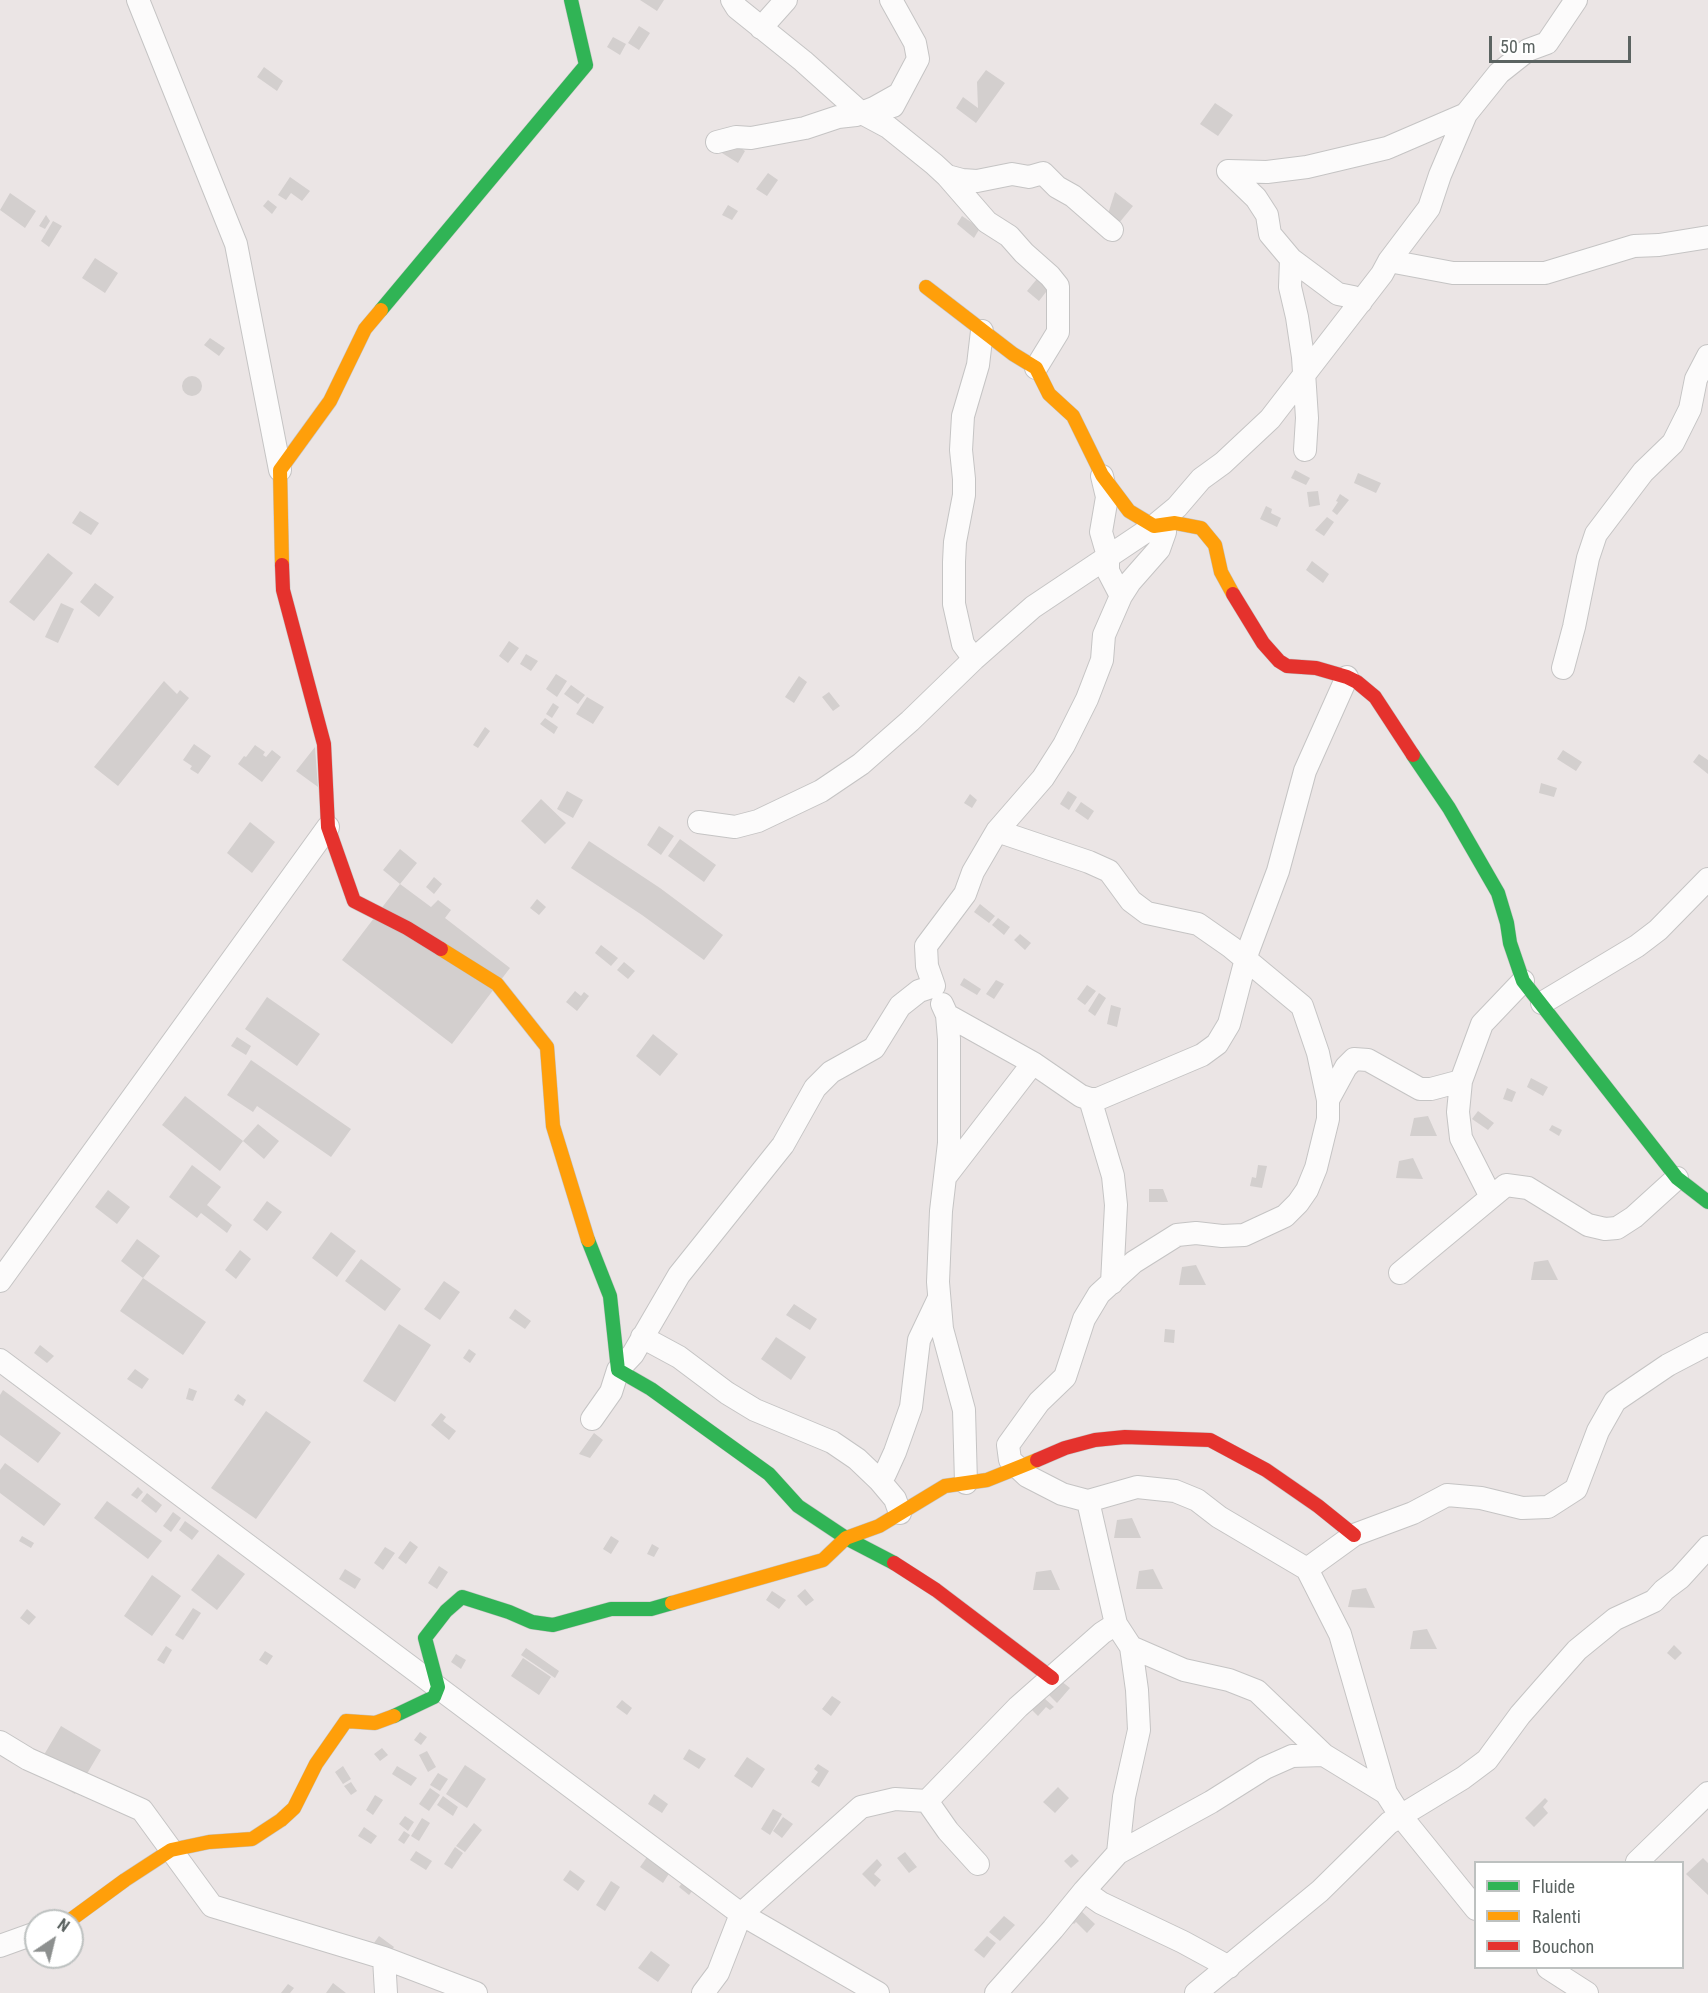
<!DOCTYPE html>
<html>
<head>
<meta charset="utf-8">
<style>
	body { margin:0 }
	#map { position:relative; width:1708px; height:1993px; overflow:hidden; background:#ebe5e5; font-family:"Roboto Condensed",sans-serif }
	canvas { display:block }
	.legend { position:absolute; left:1474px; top:1861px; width:210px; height:108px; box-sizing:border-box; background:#fff; border:2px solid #bdc1c0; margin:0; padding:8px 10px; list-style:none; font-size:18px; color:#5b6361 }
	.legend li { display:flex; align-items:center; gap:12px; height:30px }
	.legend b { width:30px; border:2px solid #bdc1c0 }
	.north { position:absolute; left:24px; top:1909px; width:60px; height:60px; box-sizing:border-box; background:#fff; border:2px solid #bdc1c0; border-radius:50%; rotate:35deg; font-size:16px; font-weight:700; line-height:24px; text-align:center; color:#5b6361 }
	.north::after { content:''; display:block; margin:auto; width:21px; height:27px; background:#8d908f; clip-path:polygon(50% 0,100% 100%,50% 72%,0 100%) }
	.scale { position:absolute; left:1489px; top:36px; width:142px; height:27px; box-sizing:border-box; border:3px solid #5b6361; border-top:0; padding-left:8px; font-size:18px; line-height:21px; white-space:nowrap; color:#5b6361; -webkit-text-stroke:4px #fff; paint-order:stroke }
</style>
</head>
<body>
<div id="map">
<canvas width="1708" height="1993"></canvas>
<ul class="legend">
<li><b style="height:8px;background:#30b455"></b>Fluide</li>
<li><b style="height:8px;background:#ff9f0a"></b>Ralenti</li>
<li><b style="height:8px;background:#e5322d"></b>Bouchon</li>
</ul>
<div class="north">N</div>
<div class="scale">50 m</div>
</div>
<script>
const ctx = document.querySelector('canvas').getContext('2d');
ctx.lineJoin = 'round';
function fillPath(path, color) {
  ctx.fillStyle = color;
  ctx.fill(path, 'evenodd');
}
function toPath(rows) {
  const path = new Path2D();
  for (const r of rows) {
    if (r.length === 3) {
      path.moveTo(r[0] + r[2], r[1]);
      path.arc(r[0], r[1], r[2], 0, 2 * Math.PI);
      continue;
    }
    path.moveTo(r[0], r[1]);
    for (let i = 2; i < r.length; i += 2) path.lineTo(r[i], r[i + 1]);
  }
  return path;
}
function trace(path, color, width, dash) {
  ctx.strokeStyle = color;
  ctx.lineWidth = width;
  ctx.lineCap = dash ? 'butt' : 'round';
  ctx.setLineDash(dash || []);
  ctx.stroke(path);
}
const building = toPath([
	[640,0,664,0,657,11],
	[639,26,650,33,639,50,628,43],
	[613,37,626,44,620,55,607,47],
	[264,67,283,81,277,91,257,77],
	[986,70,1005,83,976,123,956,108,963,97,978,108,977,82],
	[1215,103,1233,115,1218,136,1200,124],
	[729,140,745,151,738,163,722,153],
	[768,173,778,180,767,196,756,189],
	[290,177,310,191,302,201,291,193,286,200,278,195],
	[1115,192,1133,206,1119,223,1108,214],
	[10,193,36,211,25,228,0,210],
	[268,200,277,207,272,214,263,206],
	[728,205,738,211,732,220,722,215],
	[46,215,50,221,45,229,39,226],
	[962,216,980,228,974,238,957,224],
	[53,221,62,226,49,247,41,241],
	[95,258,118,273,105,293,82,278],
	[1041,274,1053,283,1039,301,1027,291],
	[210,338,225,348,219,356,204,345],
	[192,386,10],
	[1295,470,1310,478,1306,485,1291,478],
	[1358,473,1381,483,1376,493,1354,483],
	[1318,491,1320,505,1309,507,1307,492],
	[1340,494,1349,500,1337,515,1332,511,1338,502,1336,501],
	[1266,506,1272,509,1271,513,1281,518,1277,527,1260,519],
	[80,511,99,523,91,535,72,523],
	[1327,517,1334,522,1324,536,1315,530],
	[48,553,73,573,34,621,9,602],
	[1312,561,1329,574,1323,583,1306,570],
	[95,583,114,597,99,617,80,602],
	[61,603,74,609,58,643,45,637],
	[509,641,519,648,508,663,499,656],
	[526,654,538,661,531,671,520,664],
	[556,674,567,681,557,697,546,689],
	[799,676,807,682,794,703,785,697],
	[164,681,177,694,180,690,189,698,118,786,94,767],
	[571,685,585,695,578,704,564,694],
	[829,692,840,706,833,711,822,697],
	[587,697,604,707,593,724,576,714],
	[553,703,559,707,552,718,546,714],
	[545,718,558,727,554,734,540,724],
	[485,727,490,731,478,748,473,745],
	[194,744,211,756,198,774,190,769,192,766,183,760],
	[255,745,265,752,263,755,266,757,272,750,281,757,262,782,238,764,244,756,246,757],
	[315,747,318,787,296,771],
	[1563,750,1582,762,1576,771,1557,759],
	[1699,754,1708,760,1708,774,1693,762],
	[1541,783,1557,788,1554,797,1539,793],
	[567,791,583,800,573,818,557,809],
	[1068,791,1077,797,1069,810,1060,804],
	[970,794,977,800,972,808,964,803],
	[541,799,566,823,545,844,521,821],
	[1081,802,1094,811,1088,820,1075,811],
	[250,822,275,842,252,873,227,853],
	[659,826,674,836,661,855,647,845],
	[680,839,716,865,704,882,668,856],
	[589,841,660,888,723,935,704,960,642,915,571,868],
	[400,849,417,863,400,884,431,907,438,900,451,910,445,918,510,968,452,1044,342,960,400,884,383,870],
	[434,877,442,884,434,894,426,887],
	[537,899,546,907,539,915,530,908],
	[980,904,995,916,989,923,974,912],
	[998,918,1010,927,1004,935,992,925],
	[1020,934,1031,943,1025,950,1014,940],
	[601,945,618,958,611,966,595,953],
	[624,962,635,971,628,979,617,970],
	[964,978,981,989,977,995,960,985],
	[996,980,1004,984,994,999,986,994],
	[1087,985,1096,991,1085,1005,1077,999],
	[575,991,581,996,584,992,589,996,577,1011,566,1002],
	[1099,993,1106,998,1095,1016,1088,1011],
	[267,997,320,1034,297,1066,245,1029],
	[1111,1005,1121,1008,1117,1027,1107,1024],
	[653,1034,678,1054,660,1076,636,1056],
	[237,1037,251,1046,246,1055,231,1046],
	[251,1060,351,1129,331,1157,257,1106,253,1112,227,1095],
	[1531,1078,1548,1087,1543,1096,1527,1087],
	[1507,1088,1516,1092,1512,1102,1503,1099],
	[185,1096,243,1141,220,1171,162,1125],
	[1478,1111,1494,1123,1488,1130,1472,1119],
	[1428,1116,1437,1136,1410,1136,1414,1118],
	[258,1124,279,1141,264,1159,243,1141],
	[1552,1125,1562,1130,1559,1136,1549,1130],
	[1413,1158,1423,1179,1396,1178,1399,1161],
	[192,1165,221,1187,207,1205,232,1225,227,1233,201,1213,197,1218,169,1197],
	[1258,1165,1267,1166,1262,1188,1250,1186,1252,1177,1256,1178],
	[1149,1189,1163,1189,1168,1202,1149,1202],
	[108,1190,130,1207,117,1224,95,1207],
	[267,1201,282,1212,267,1231,253,1220],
	[331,1232,356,1251,337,1277,312,1258],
	[137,1239,160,1256,143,1278,121,1261],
	[240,1250,251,1259,236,1279,225,1270],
	[361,1259,401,1289,385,1311,345,1281],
	[1548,1260,1558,1280,1531,1280,1534,1262],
	[1196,1265,1206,1285,1179,1285,1182,1267],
	[143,1278,206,1322,183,1355,120,1311],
	[444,1281,460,1292,440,1320,424,1309],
	[794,1304,817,1319,810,1330,786,1315],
	[515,1309,531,1321,525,1329,509,1318],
	[399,1324,431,1345,395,1402,363,1381],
	[1165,1329,1175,1330,1174,1343,1164,1342],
	[776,1337,806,1357,791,1380,761,1359],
	[40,1345,54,1356,47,1363,34,1353],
	[469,1349,476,1354,470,1363,463,1358],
	[135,1369,149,1379,142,1389,127,1379],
	[189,1388,197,1391,193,1401,186,1399],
	[3,1390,61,1433,38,1463,0,1435,0,1395],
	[238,1394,246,1400,243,1406,234,1400],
	[266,1411,311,1442,256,1519,211,1488],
	[441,1413,446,1417,443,1421,456,1431,449,1440,431,1425],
	[594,1433,603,1440,590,1458,579,1454],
	[5,1463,61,1504,44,1526,0,1493,0,1470],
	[138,1487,143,1492,137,1499,131,1495],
	[147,1493,162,1505,156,1513,141,1501],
	[107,1501,162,1541,148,1559,94,1518],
	[173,1512,181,1518,171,1532,163,1526],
	[1132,1518,1141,1538,1114,1538,1117,1520],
	[185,1521,199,1531,192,1540,179,1530],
	[22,1536,34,1543,31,1548,19,1541],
	[611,1536,619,1541,611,1554,603,1549],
	[410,1541,418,1547,406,1564,398,1558],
	[652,1544,659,1548,654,1557,647,1554],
	[385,1547,395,1553,383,1570,374,1563],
	[218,1554,245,1574,217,1610,191,1590],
	[439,1566,448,1572,437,1589,428,1583],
	[345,1569,361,1579,355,1589,339,1579],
	[1153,1569,1163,1589,1136,1589,1139,1571],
	[1051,1570,1060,1590,1033,1590,1036,1572],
	[152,1575,181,1596,152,1636,124,1616],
	[1366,1588,1375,1608,1348,1607,1352,1590],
	[805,1589,814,1600,806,1606,797,1596],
	[772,1591,786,1600,779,1609,766,1600],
	[193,1608,201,1613,183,1640,175,1635],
	[27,1609,36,1617,29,1625,20,1618],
	[1427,1629,1437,1649,1410,1649,1413,1631],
	[1674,1645,1682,1653,1675,1660,1667,1653],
	[166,1646,172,1650,164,1664,157,1660],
	[526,1648,559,1671,555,1678,521,1655],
	[265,1651,273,1656,267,1665,259,1660],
	[456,1654,466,1660,461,1669,451,1662],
	[523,1658,551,1677,539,1695,511,1676],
	[1061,1681,1070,1688,1057,1703,1049,1695],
	[832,1696,841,1702,831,1716,822,1709],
	[1044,1698,1054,1707,1050,1710,1046,1707,1038,1716,1032,1710],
	[622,1700,632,1708,627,1715,616,1707],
	[61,1726,101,1750,75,1794,35,1770],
	[420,1732,427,1737,421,1745,414,1740],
	[382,1748,388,1755,380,1761,374,1754],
	[689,1749,706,1759,699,1769,683,1759],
	[427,1751,436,1767,428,1772,419,1755],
	[747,1757,765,1769,752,1788,734,1776],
	[818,1764,829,1771,819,1787,811,1782,818,1772,814,1769],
	[465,1765,486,1779,467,1808,446,1794],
	[343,1766,351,1779,343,1784,335,1772],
	[397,1766,417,1778,411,1786,392,1774],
	[438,1773,448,1779,440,1791,430,1785],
	[351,1782,357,1791,351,1795,344,1786],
	[1058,1787,1069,1798,1055,1813,1043,1802],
	[430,1788,440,1795,429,1811,419,1804],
	[654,1794,668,1804,662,1813,648,1804],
	[375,1795,383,1800,373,1815,366,1810],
	[443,1796,458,1807,453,1816,437,1805],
	[1545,1798,1548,1801,1543,1807,1548,1813,1534,1827,1525,1818],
	[773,1809,782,1814,770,1835,761,1829],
	[405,1816,414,1822,408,1831,399,1824],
	[783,1817,793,1824,782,1838,773,1831],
	[422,1818,430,1823,419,1841,411,1836],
	[474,1823,482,1830,465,1852,456,1846],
	[364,1827,377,1836,371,1844,358,1836],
	[404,1831,410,1835,404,1844,398,1840],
	[455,1847,463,1853,452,1869,444,1864],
	[416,1851,432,1861,426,1870,410,1860],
	[905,1852,917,1867,909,1873,897,1858],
	[1072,1854,1079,1861,1071,1868,1064,1861],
	[647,1857,670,1872,663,1883,640,1867],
	[1703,1858,1708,1863,1708,1895,1686,1874],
	[877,1859,882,1865,874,1874,881,1880,875,1887,862,1874],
	[570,1870,585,1881,578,1891,563,1880],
	[611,1881,620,1887,605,1911,596,1905],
	[683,1882,693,1890,689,1895,679,1887],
	[1079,1909,1095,1924,1087,1933,1076,1922,1074,1924,1069,1920],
	[1004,1916,1015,1925,1000,1941,989,1932],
	[379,1936,394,1947,389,1954,374,1943],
	[987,1936,996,1943,984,1958,974,1950],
	[651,1951,670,1965,658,1982,638,1968],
	[333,1983,346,1993,326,1993],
	[288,1984,294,1988,290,1993,281,1993]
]);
const street = toPath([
	[138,0,236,244,280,470],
	[732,0,737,8,803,61,860,112,888,127,934,164,947,176,987,222,1009,236,1024,253,1050,276,1058,286,1058,332,1036,368],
	[891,0,915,43,918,59,893,106],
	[761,28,786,0],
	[717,142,736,137,751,138,805,128,838,117,856,115,874,108,899,94],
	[1228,171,1267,172,1307,167,1387,148,1466,114,1499,73,1528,50,1547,43,1576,0],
	[1228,171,1256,198,1267,215,1270,234,1291,259,1290,287,1297,317,1303,357,1307,418,1305,450],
	[947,176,962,180,977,181,1012,174,1029,177,1043,173,1057,187,1073,196,1112,230],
	[1291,259,1338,294,1353,297,1361,302],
	[1389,261,1453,273,1545,273,1634,246,1659,245,1708,237],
	[1102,476,1107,497,1101,532,1108,556,1108,571,1121,596],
	[974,659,963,644,954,604,954,562,955,542,964,495,964,479,961,450,963,416,978,365,982,331],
	[1563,668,1574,627,1588,558,1596,534,1643,472,1673,443,1690,409,1696,379,1708,356],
	[699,822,735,827,758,821,821,791,861,764,910,721,974,659,1033,607,1154,526,1177,507,1201,479,1223,463,1270,419,1382,274,1389,261,1429,208,1440,175,1466,114],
	[997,831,1089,862,1109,871,1131,901,1147,913,1198,924,1231,947,1302,1006,1318,1053,1328,1100],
	[1542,1003,1637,946,1658,930,1708,879],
	[942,1004,947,1015,949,1039,949,1143,941,1211,938,1282,942,1329,964,1410,966,1483],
	[947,1015,1033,1063,1081,1096,1090,1099,1098,1099,1202,1055,1217,1044,1229,1024,1248,951,1278,871,1305,771,1347,677],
	[1461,1081,1431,1089,1420,1089,1368,1060,1354,1059,1346,1067,1328,1100,1328,1119,1316,1168,1307,1190,1298,1203,1285,1216,1244,1235,1222,1236,1196,1233,1177,1235,1134,1262,1099,1294,1084,1319,1065,1377,1039,1402,1008,1445,1010,1460,1027,1476,1062,1494,1088,1501,1137,1487,1175,1491,1197,1500,1219,1517,1307,1569,1340,1634,1386,1793,1400,1815,1476,1909],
	[1090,1099,1113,1176,1116,1205,1112,1283],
	[946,1176,1033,1063],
	[1491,1197,1461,1138,1458,1112,1461,1081,1482,1024,1523,981],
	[1400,1273,1506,1185,1528,1188,1588,1225,1605,1229,1617,1228,1634,1217,1677,1178],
	[0,1281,328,827],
	[642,1337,679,1357,727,1393,755,1410,832,1442,857,1459,879,1480],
	[0,1360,741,1914,878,1993],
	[592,1419,611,1392,618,1370,633,1354,679,1275,783,1145,815,1088,831,1072,874,1048,900,1006,919,991,934,986,927,966,926,946,965,894,973,872,997,831,1043,778,1064,745,1087,699,1102,660,1104,635,1121,596,1130,582,1159,549,1165,532,1154,526],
	[1088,1501,1116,1624,1131,1647,1137,1690,1139,1730,1124,1797,1118,1853],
	[900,1513,895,1499,879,1480,885,1474,895,1452,911,1407,919,1340,939,1298],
	[1307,1569,1354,1535,1413,1513,1447,1495,1481,1498,1522,1508,1548,1507,1576,1489,1598,1431,1615,1401,1668,1365,1708,1344],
	[1131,1647,1184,1670,1229,1680,1257,1691,1324,1755,1386,1793],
	[0,1742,28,1759,142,1810,212,1906,384,1958,476,1993],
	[927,1801,948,1831,978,1864],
	[1637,1862,1708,1793],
	[0,1946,36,1933],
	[384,1958,386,1993],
	[1229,1967,1183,1942,1101,1903,1084,1891,1118,1853,1211,1802,1265,1768,1292,1756,1324,1755],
	[1548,1968,1587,1993],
	[703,1993,718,1973,741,1914,861,1807,895,1799,927,1801,1018,1707,1102,1633,1116,1624],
	[996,1993,1053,1929,1084,1891],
	[1196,1993,1320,1891,1389,1823,1463,1778,1487,1760,1520,1715,1577,1650,1615,1619,1654,1601,1664,1590,1680,1578,1708,1547]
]);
const fast = toPath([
	[381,310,586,65,571,0],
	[1413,755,1449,808,1498,893,1507,923,1510,943,1523,981,1677,1178,1708,1202],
	[588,1240,610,1296,618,1370,651,1389,769,1474,798,1506,846,1538,894,1563],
	[394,1716,434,1697,438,1687,425,1638,446,1611,462,1597,509,1612,532,1622,553,1625,611,1609,651,1609,672,1603]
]);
const slow = toPath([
	[926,287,1013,354,1036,368,1049,394,1073,416,1102,475,1129,511,1154,526,1175,523,1201,528,1215,545,1221,572,1233,594],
	[282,565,280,470,330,401,365,329,381,310],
	[441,949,497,984,547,1047,553,1126,588,1240],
	[672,1603,823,1560,846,1538,879,1526,945,1486,987,1480,1037,1460],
	[69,1921,125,1880,171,1850,209,1842,252,1839,281,1820,294,1808,316,1764,346,1721,375,1723,394,1716]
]);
const jam = toPath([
	[282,565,283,590,324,744,328,827,354,901,407,928,441,949],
	[1233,594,1263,643,1279,661,1287,666,1316,668,1347,677,1357,682,1375,697,1413,755],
	[1037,1460,1065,1448,1095,1440,1125,1437,1210,1440,1266,1470,1318,1506,1354,1535],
	[894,1563,936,1590,1052,1678]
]);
fillPath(building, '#d3cfce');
trace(street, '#c5c4c4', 24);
trace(fast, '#c5c4c4', 15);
trace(slow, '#c5c4c4', 15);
trace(jam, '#c5c4c4', 15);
trace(street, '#fcfbfb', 22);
trace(fast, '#30b455', 14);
trace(slow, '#ff9f0a', 14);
trace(jam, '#e5322d', 14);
</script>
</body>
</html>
